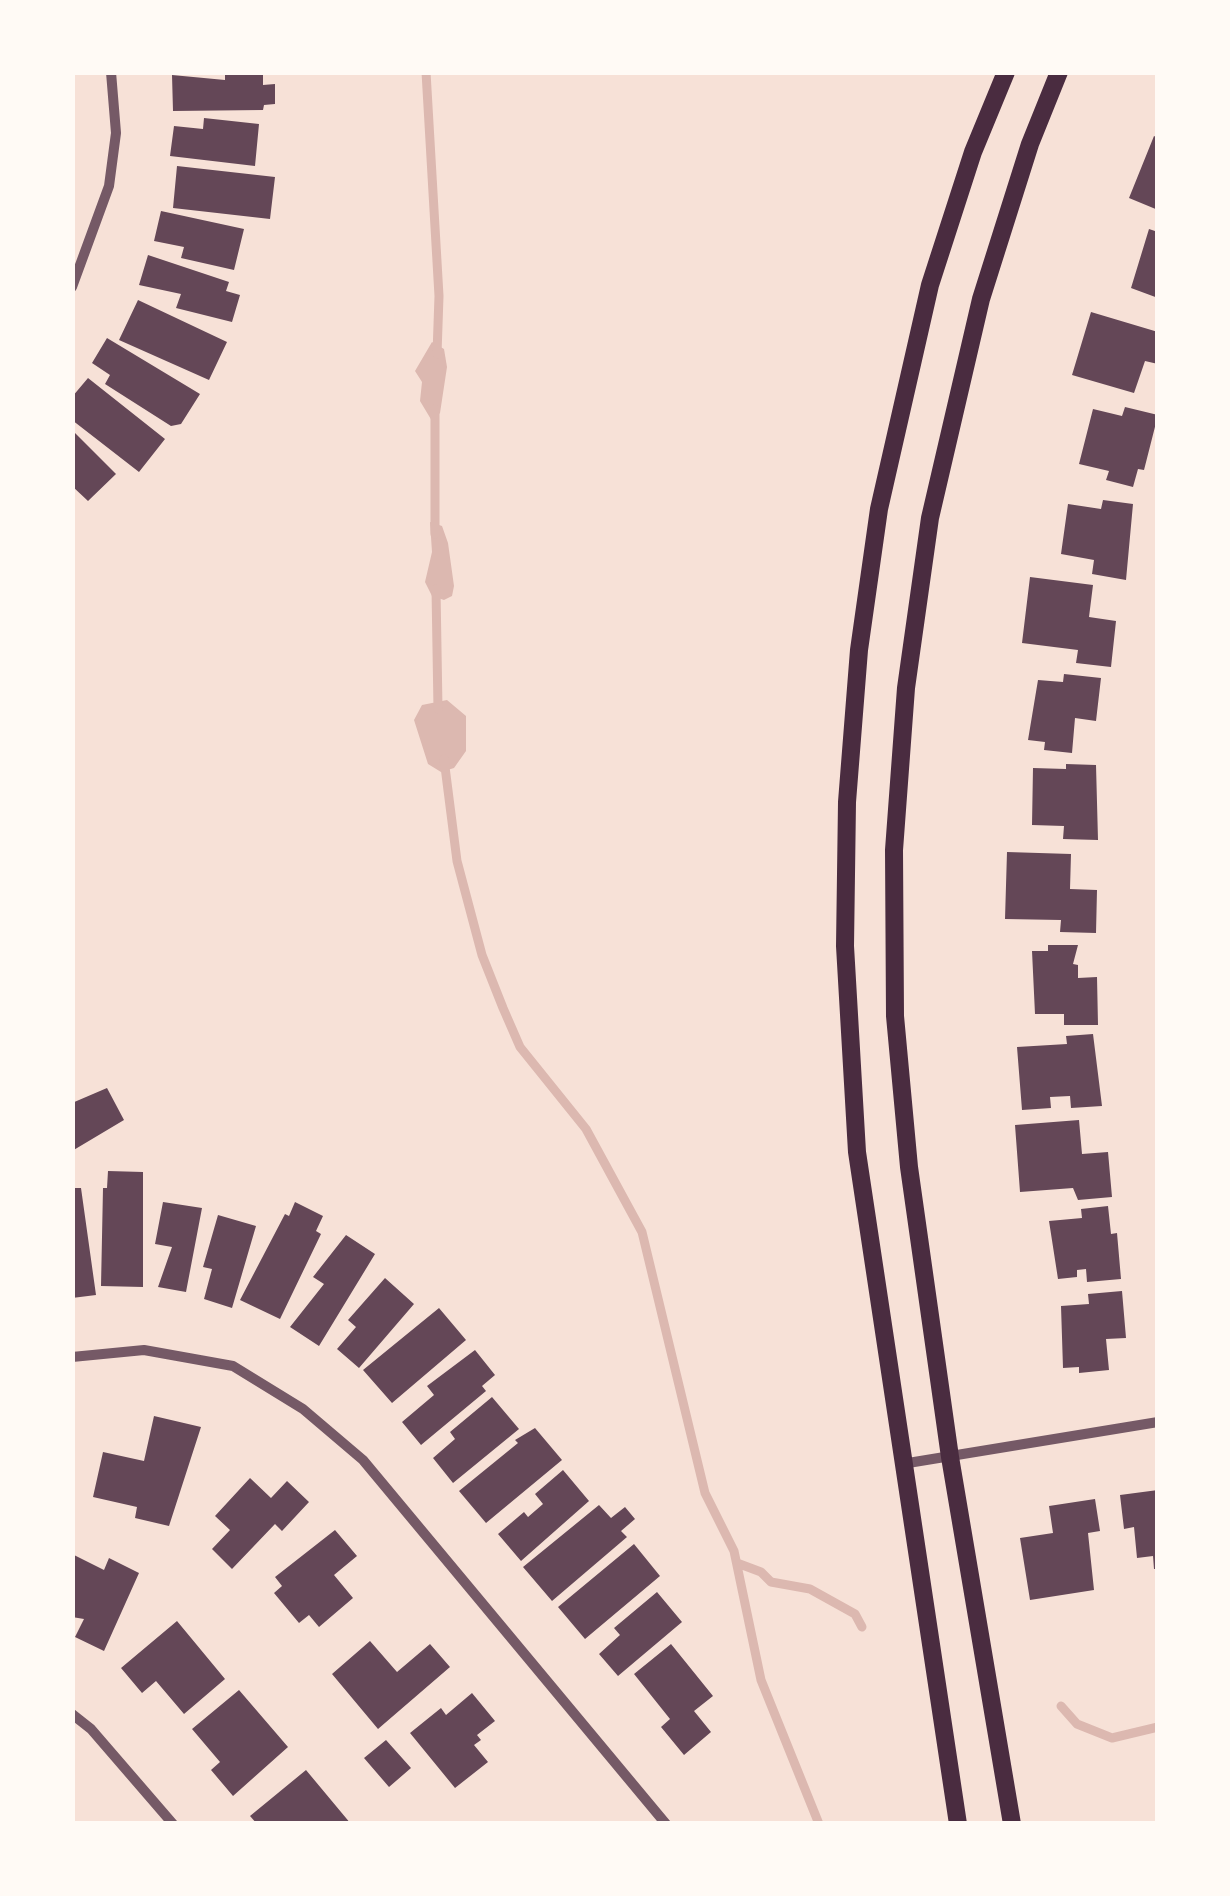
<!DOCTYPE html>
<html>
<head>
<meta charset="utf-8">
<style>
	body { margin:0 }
	#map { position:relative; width:1230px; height:1896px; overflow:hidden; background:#f7e1d7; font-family:"Roboto Condensed",sans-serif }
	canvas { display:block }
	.frame { position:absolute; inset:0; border:75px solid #fffaf5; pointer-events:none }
</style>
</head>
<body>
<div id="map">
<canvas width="1230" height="1896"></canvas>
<div class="frame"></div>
</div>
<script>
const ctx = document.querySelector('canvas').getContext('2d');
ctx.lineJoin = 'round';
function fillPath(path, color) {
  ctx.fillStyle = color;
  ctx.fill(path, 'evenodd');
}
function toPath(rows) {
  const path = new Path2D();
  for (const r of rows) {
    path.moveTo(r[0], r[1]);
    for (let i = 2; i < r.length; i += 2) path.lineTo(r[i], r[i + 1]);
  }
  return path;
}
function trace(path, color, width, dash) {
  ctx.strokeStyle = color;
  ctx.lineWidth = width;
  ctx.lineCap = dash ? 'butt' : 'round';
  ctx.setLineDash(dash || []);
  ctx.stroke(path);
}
const water = toPath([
	[432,342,444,349,447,367,440,413,432,421,420,401,422,382,415,371],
	[430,522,442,526,448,543,454,586,452,596,444,600,432,596,425,582,432,552],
	[447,700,466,716,466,751,454,768,441,772,428,764,414,720,422,705]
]);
const stream = toPath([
	[426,72,439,296,437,354],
	[435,534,435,409],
	[436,589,438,709],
	[444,759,457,861,482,955,503,1008,520,1047,586,1129,642,1232,705,1493,734,1551,761,1680,819,1824],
	[737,1563,761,1572,771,1582,810,1589,855,1614,862,1627],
	[1061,1706,1077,1724,1112,1738,1158,1727]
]);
const building = toPath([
	[225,72,263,72,263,85,275,84,275,104,264,105,263,110,173,111,172,75,225,80],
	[204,118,259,124,255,166,170,156,174,126,203,129],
	[1154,136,1158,138,1158,210,1129,198],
	[177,166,275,177,270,219,173,208],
	[161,211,244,229,234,270,181,258,184,247,154,241],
	[1149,229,1158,232,1158,298,1131,288],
	[148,255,229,282,226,291,240,295,232,322,176,308,181,294,139,285],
	[138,300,227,342,209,380,119,340],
	[1091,312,1158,332,1158,364,1145,361,1134,393,1072,375],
	[107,338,200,394,181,424,171,426,105,384,110,375,92,363],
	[88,378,165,439,139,472,72,420,72,397],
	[1125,407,1158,415,1144,470,1138,469,1133,487,1106,480,1109,471,1079,464,1093,409,1122,416],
	[72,430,116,474,88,501,72,486],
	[1103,500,1133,504,1126,580,1092,574,1094,560,1061,554,1068,504,1101,509],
	[1030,577,1093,585,1089,617,1116,621,1111,667,1076,663,1078,650,1022,643],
	[1064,674,1101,678,1096,721,1075,718,1072,753,1044,750,1045,742,1028,740,1038,680,1063,682],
	[1066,764,1096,765,1098,840,1063,839,1064,826,1032,825,1033,768,1066,769],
	[1007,852,1071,854,1070,889,1097,890,1096,933,1060,932,1061,920,1005,919],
	[1048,945,1078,945,1073,964,1078,965,1078,978,1097,977,1098,1025,1064,1025,1064,1014,1035,1014,1032,951,1048,951],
	[1093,1034,1102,1106,1071,1108,1070,1096,1050,1097,1051,1108,1022,1110,1017,1047,1067,1044,1066,1036],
	[107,1088,124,1120,72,1151,72,1103],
	[1079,1120,1082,1154,1108,1152,1112,1197,1078,1200,1073,1188,1020,1192,1015,1125],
	[108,1171,143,1172,143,1287,101,1286,103,1188,107,1188],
	[72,1188,81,1188,96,1295,72,1298],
	[163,1202,202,1208,186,1292,158,1287,172,1247,155,1244],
	[295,1202,323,1216,316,1231,321,1234,280,1319,240,1300,285,1214,289,1216],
	[1108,1206,1111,1234,1117,1233,1121,1279,1087,1282,1086,1269,1077,1270,1077,1277,1058,1279,1049,1221,1082,1218,1081,1209],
	[218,1215,256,1226,232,1308,204,1299,212,1269,203,1267],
	[346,1235,375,1254,319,1346,290,1327,324,1284,313,1277],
	[385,1278,414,1304,359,1368,337,1349,356,1327,348,1320],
	[1122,1291,1126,1338,1106,1339,1109,1370,1079,1373,1079,1367,1063,1368,1061,1306,1089,1304,1088,1294],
	[439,1308,466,1340,392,1403,363,1370],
	[475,1350,495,1375,482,1386,486,1391,421,1445,402,1422,434,1395,427,1386],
	[492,1397,519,1429,453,1483,433,1458,455,1439,450,1432],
	[154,1416,201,1427,169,1526,135,1518,137,1507,93,1497,103,1452,144,1461],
	[535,1428,562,1460,486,1523,459,1491,518,1443,515,1440],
	[563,1470,589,1501,521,1561,498,1534,524,1512,528,1517,543,1504,535,1494],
	[250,1478,271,1498,287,1481,309,1502,282,1531,275,1524,232,1569,212,1549,230,1530,215,1516],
	[1158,1490,1158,1569,1154,1569,1153,1556,1137,1558,1134,1527,1124,1529,1120,1495],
	[1095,1499,1100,1531,1088,1533,1094,1590,1030,1600,1020,1538,1053,1533,1049,1506],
	[599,1505,611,1518,625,1507,635,1519,621,1531,627,1537,552,1601,523,1567],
	[335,1530,357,1556,334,1575,353,1598,319,1627,309,1615,299,1623,274,1593,282,1586,275,1577],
	[634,1544,660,1576,585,1639,558,1607],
	[72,1554,104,1570,109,1558,139,1573,104,1651,75,1637,84,1619,72,1617],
	[657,1592,682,1622,618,1676,599,1654,620,1635,614,1628],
	[177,1621,225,1679,184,1714,156,1681,142,1693,121,1668],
	[370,1641,397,1672,430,1644,450,1667,378,1729,332,1674],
	[671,1644,713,1696,694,1711,711,1732,684,1755,661,1727,670,1719,634,1674],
	[239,1690,288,1747,233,1796,211,1770,220,1762,192,1729],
	[472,1693,495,1721,477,1735,481,1740,474,1745,488,1762,455,1788,410,1733,441,1708,446,1715],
	[386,1740,411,1768,389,1787,364,1758],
	[306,1770,351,1824,257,1824,250,1816]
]);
const minor = toPath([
	[72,287,109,186,116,133,111,72],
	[72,1357,144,1350,233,1366,303,1409,363,1460,666,1824],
	[902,1464,1158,1422],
	[72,1714,91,1729,173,1824]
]);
const secondary = toPath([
	[958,1824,857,1152,845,946,847,802,859,650,879,509,930,285,973,152,1006,72],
	[1012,1824,950,1457,909,1167,895,1016,894,850,906,688,930,518,981,299,1030,144,1059,72]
]);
fillPath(water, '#dcb8b0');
trace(stream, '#dcb8b0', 9);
fillPath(building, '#644757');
trace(minor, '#755966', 10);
trace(secondary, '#4a2c40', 18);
</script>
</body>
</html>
